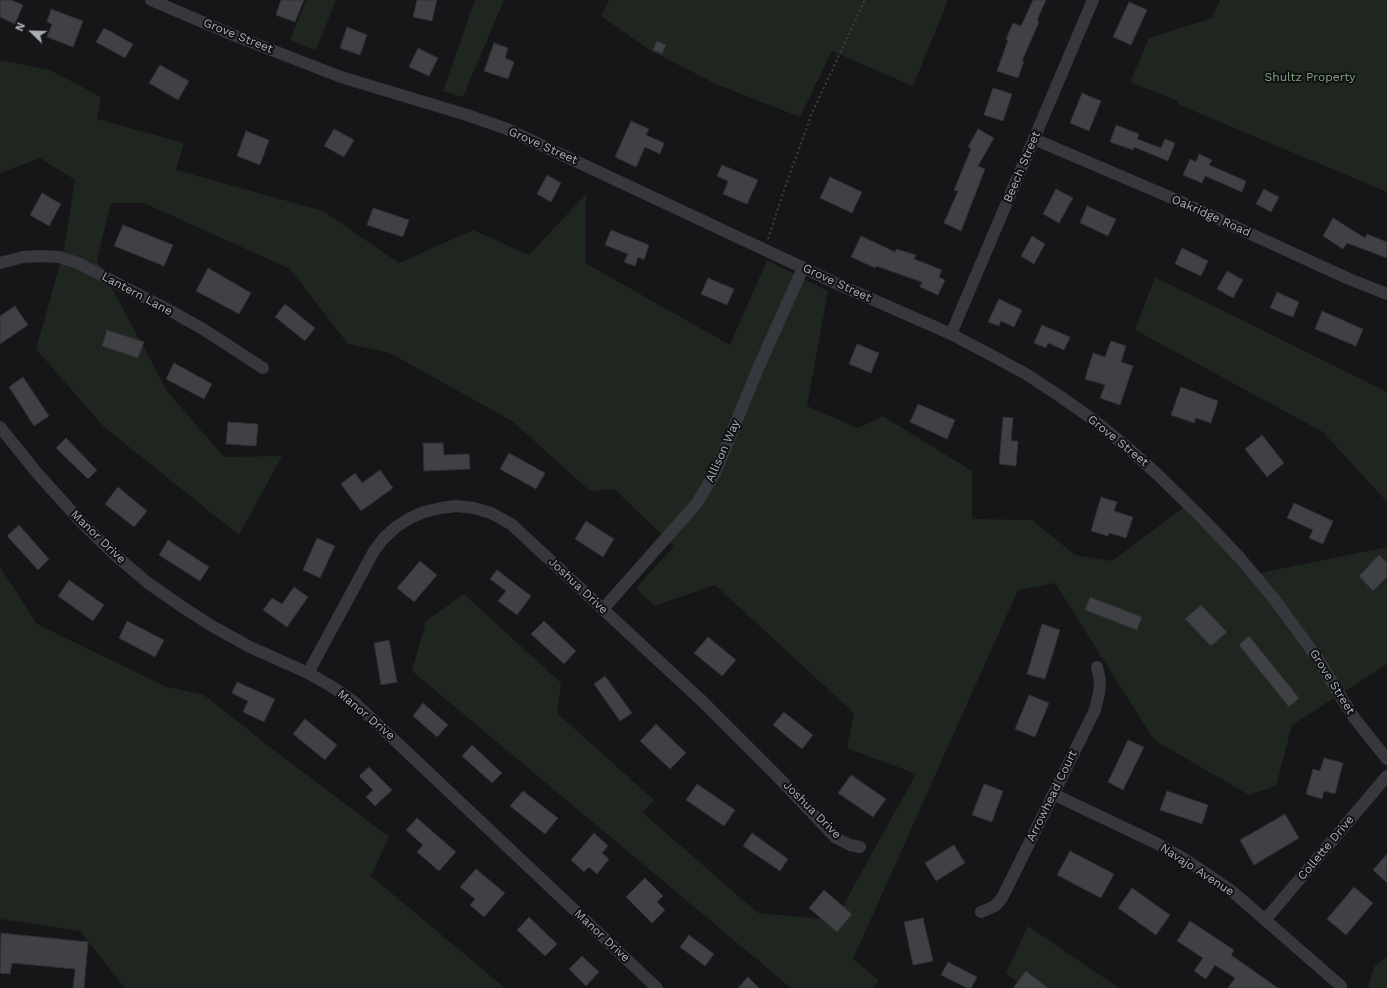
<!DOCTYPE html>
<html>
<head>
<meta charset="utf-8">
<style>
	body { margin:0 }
	#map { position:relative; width:1387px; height:988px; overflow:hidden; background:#161618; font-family:"Work Sans",sans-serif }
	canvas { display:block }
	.north { position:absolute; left:12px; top:12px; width:40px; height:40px; -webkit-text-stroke:3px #111113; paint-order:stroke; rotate:293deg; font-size:11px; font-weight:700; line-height:16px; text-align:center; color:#a8adb8 }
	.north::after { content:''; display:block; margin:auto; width:14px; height:18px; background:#a8adb8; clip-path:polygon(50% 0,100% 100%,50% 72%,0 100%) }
</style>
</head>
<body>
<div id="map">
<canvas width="1387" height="988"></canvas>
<div class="north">N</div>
</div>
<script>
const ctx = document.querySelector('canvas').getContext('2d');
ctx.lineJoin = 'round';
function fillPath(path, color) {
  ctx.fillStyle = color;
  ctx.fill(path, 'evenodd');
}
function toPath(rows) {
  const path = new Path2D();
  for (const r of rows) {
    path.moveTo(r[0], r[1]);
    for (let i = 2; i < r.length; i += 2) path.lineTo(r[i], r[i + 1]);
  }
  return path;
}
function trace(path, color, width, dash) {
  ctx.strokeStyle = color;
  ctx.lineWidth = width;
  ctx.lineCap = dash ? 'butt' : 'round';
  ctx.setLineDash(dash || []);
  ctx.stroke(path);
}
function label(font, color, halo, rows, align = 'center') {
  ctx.font = font + ' "Work Sans",sans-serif';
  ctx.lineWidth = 4;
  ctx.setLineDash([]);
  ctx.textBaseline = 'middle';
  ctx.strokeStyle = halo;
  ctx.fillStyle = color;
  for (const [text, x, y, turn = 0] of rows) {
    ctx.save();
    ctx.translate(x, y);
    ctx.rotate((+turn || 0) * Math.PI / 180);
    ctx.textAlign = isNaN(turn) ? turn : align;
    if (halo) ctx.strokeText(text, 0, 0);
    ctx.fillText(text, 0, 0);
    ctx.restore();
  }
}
const green = toPath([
	[306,0,336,0,316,50,290,40],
	[475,0,504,0,463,97,443,91],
	[609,0,948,0,913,86,832,51,800,117,716,84,651,51,601,16],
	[1220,0,1387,0,1387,192,1177,104,1178,101,1130,82,1149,38,1212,18],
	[0,60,50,70,101,97,97,119,184,143,176,170,323,211,399,263,473,230,529,255,586,194,585,263,730,345,767,260,828,291,807,406,858,428,883,416,972,471,972,519,1032,520,1075,555,1112,561,1188,504,1255,574,1387,547,1387,664,1292,725,1276,786,1249,795,1154,740,1055,583,1018,590,853,959,879,980,873,988,791,988,412,671,426,621,464,594,561,683,557,713,654,800,643,813,758,913,835,920,916,774,847,748,854,713,715,585,654,606,636,588,674,546,614,489,590,491,512,421,390,353,348,344,290,269,144,203,111,203,97,260,167,391,224,457,282,456,239,535,103,426,36,349,64,250,75,180,40,158,0,173],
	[1155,277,1387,392,1387,502,1323,432,1135,330],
	[0,567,37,624,164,686,204,695,266,744,389,837,371,876,505,988,125,988,80,931,0,919],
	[1028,926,1119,988,1025,988,1006,973],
	[1387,956,1387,988,1368,988,1374,967]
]);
const building = toPath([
	[0,0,11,0,23,5,15,24,0,17,0,0],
	[281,0,304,0,295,22,276,15,281,0],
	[417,0,437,0,432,21,413,17,417,0],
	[1033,0,1046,0,1037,20,1039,22,1022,61,1024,61,1018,78,997,71,1008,40,1006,39,1013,23,1021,26,1033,0],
	[1129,2,1147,10,1131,45,1113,37,1129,2],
	[51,9,83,21,73,47,47,37,52,24,47,22,51,9],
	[347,27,367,35,360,55,340,48,347,27],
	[104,28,133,44,125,58,96,42,104,28],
	[657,41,666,45,662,54,653,50,657,41],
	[494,43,508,48,505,58,514,62,508,79,484,71,494,43],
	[418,48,438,58,429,76,409,67,418,48],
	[160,65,189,81,178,100,149,83,160,65],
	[993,88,1012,94,1003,121,984,115,993,88],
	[1082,93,1101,101,1089,131,1070,123,1082,93],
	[631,121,649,129,646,135,664,143,660,154,645,147,636,167,615,157,631,121],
	[1116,125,1139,134,1137,139,1161,148,1165,139,1175,143,1168,161,1134,147,1133,150,1110,142,1116,125],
	[334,129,354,140,344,157,324,146,334,129],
	[978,129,994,138,978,166,985,169,961,231,944,223,958,191,954,190,971,149,968,147,978,129],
	[246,131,269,140,260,165,237,156,246,131],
	[1199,154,1212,160,1209,165,1246,181,1242,192,1205,176,1202,183,1183,175,1190,159,1196,162,1199,154],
	[722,165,758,180,747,204,723,194,728,181,717,176,722,165],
	[547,175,561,183,551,202,537,194,547,175],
	[830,177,862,192,852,213,820,198,830,177],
	[1056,189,1073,198,1059,223,1043,214,1056,189],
	[1264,189,1279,197,1271,212,1256,204,1264,189],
	[42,193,61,204,49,226,30,215,42,193],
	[1087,206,1116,219,1108,236,1080,223,1087,206],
	[373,208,409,220,403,237,367,225,373,208],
	[1333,218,1365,238,1367,234,1387,242,1387,258,1347,243,1343,249,1323,236,1333,218],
	[123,225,173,245,164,266,114,246,123,225],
	[611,230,649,245,644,260,638,257,635,266,624,262,628,254,605,245,611,230],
	[861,236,895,252,896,249,916,255,914,259,942,270,939,277,945,280,938,295,920,287,922,282,876,266,875,268,851,257,861,236],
	[1032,236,1045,244,1034,264,1021,256,1032,236],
	[1182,248,1208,261,1201,276,1175,264,1182,248],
	[208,268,251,293,239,314,196,291,208,268],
	[1227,271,1243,280,1233,298,1217,289,1227,271],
	[708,278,734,289,727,305,701,294,708,278],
	[1277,292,1299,302,1293,317,1270,308,1277,292],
	[999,299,1022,310,1014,327,1001,321,999,326,988,322,999,299],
	[285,304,315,328,305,341,275,317,285,304],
	[15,306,28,325,0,344,0,316,15,306],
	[1322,311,1363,329,1356,346,1315,329,1322,311],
	[1042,325,1070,337,1064,350,1048,343,1046,348,1034,343,1042,325],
	[107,330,144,342,138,358,102,346,107,330],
	[1111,341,1126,346,1121,362,1133,366,1120,405,1100,398,1105,385,1085,379,1093,353,1105,357,1111,341],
	[857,344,879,353,871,373,849,364,857,344],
	[174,363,212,384,204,399,166,379,174,363],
	[23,377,49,416,34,426,9,387,23,377],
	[1181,387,1218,401,1211,423,1196,418,1194,423,1171,415,1181,387],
	[918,404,955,420,947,439,910,422,918,404],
	[1003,417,1013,418,1011,441,1018,441,1016,466,999,464,1003,417],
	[228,422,258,424,256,446,226,444,228,422],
	[1262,435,1284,463,1267,477,1245,449,1262,435],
	[66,438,97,470,88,479,56,448,66,438],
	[423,443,443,443,444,455,469,454,470,469,424,471,423,443],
	[509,453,545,473,536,489,500,469,509,453],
	[380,470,393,488,361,511,341,484,355,473,362,483,380,470],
	[118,487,147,511,134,527,105,504,118,487],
	[1101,497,1117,502,1114,511,1133,517,1126,538,1109,533,1108,536,1091,531,1101,497],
	[1294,503,1333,521,1323,544,1309,538,1313,530,1287,518,1294,503],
	[586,521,614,539,603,557,575,539,586,521],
	[19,525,49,559,38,570,7,536,19,525],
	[317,538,335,546,320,578,303,570,317,538],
	[168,540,209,567,200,581,159,555,168,540],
	[1379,555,1387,563,1387,577,1373,591,1359,576,1379,555],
	[420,561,437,575,414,602,397,588,420,561],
	[497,570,531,596,517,615,498,601,506,591,490,579,497,570],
	[69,580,104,605,93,621,58,596,69,580],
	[294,587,308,597,287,627,263,610,272,598,282,604,294,587],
	[1090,597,1142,617,1137,630,1085,610,1090,597],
	[1201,605,1227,632,1211,646,1185,619,1201,605],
	[127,621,164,640,155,657,119,638,127,621],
	[544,621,576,651,564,664,531,634,544,621],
	[1042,624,1060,630,1045,679,1027,674,1042,624],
	[1249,636,1299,698,1289,707,1239,645,1249,636],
	[708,637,736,660,722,676,694,653,708,637],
	[389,640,397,682,381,685,374,643,389,640],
	[605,676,632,713,620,721,594,684,605,676],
	[237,682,275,699,264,722,243,712,248,701,232,693,237,682],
	[1029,695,1049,703,1035,737,1015,729,1029,695],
	[423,703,448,725,437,737,413,716,423,703],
	[784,712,813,735,802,749,773,725,784,712],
	[305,719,337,745,325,760,293,734,305,719],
	[656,724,686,753,670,769,640,741,656,724],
	[1128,740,1144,747,1123,790,1108,782,1128,740],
	[472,745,502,773,492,783,462,756,472,745],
	[1324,758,1343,763,1335,794,1324,791,1322,799,1306,794,1313,769,1320,771,1324,758],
	[369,767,392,790,375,806,366,797,373,790,359,776,369,767],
	[851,775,886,799,873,817,838,793,851,775],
	[697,784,735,810,724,826,686,800,697,784],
	[984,784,1003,791,992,822,972,815,984,784],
	[523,791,558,818,545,834,510,806,523,791],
	[1167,791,1208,805,1202,824,1160,810,1167,791],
	[1285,814,1299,838,1254,865,1240,840,1285,814],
	[417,818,456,852,439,871,417,852,423,845,406,830,417,818],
	[594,833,608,846,602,853,609,859,597,874,589,867,584,872,571,860,594,833],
	[752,833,788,859,780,871,743,846,752,833],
	[954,845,965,863,936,881,925,863,954,845],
	[1070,851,1114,874,1101,898,1057,875,1070,851],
	[1387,854,1387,883,1373,870,1387,854],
	[476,869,505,893,484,917,470,905,475,899,460,887,476,869],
	[645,878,663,896,657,902,665,910,652,923,626,897,645,878],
	[1354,887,1373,903,1346,935,1327,919,1354,887],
	[1132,888,1170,915,1156,935,1118,908,1132,888],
	[824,890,852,914,837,932,809,908,824,890],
	[529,917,557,944,545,956,517,930,529,917],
	[923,918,933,961,913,965,904,922,923,918],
	[1190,921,1234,950,1231,955,1278,988,1228,988,1235,978,1215,965,1206,979,1194,971,1203,958,1177,941,1190,921],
	[1,933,88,942,84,988,73,988,75,969,12,963,10,974,0,973,1,933],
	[689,935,714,954,705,966,680,947,689,935],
	[582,956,599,972,586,986,569,969,582,956],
	[948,962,977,977,971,988,967,988,941,975,948,962],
	[1026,971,1048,988,1013,988,1026,971],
	[748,977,759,988,738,988,748,977]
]);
const path = toPath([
	[768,239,784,190,812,113,865,0]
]);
const minor = toPath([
	[151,0,233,35,341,77,467,115,507,129,842,286,951,334,989,354,1026,374,1061,397,1095,421,1127,447,1158,475,1203,519,1240,558,1275,600,1318,659,1336,689,1355,719,1387,759],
	[1034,139,1179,201,1349,279,1387,294],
	[0,263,23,257,41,256,59,257,78,263,167,309,203,329,263,368],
	[951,334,1093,0],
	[0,427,37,473,83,524,115,555,148,583,184,608,212,626,250,647,308,673,331,686,353,701,657,988],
	[603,609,697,503,715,473,760,364,803,268],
	[308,673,374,551,383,539,396,527,410,518,424,512,441,508,456,506,474,508,491,513,511,524,702,701,778,777,836,838,850,845,860,847],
	[1053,794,1156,843,1186,860,1214,879,1233,892,1341,986],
	[981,912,995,906,1002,898,1095,710,1099,693,1100,680,1097,667],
	[1265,920,1387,776]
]);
const streetNames = [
	["Grove Street",238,36,22],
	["Grove Street",543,146,24],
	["Beech Street",1022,167,-67],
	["Oakridge Road",1211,216,24],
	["Grove Street",837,283,25],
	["Lantern Lane",137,294,28],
	["Grove Street",1118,441,39],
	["Allison Way",723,451,-66],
	["Manor Drive",98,537,44],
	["Joshua Drive",578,586,43],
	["Grove Street",1332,682,58],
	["Manor Drive",366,715,40],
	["Arrowhead Court",1052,796,-64],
	["Joshua Drive",812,810,45],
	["Collette Drive",1326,848,-50],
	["Navajo Avenue",1197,870,33],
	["Manor Drive",602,936,43]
];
const parkNames = [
	["Shultz Property",1310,77]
];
fillPath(green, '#1e261f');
fillPath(building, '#404145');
trace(building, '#303034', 1);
trace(path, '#3d3f44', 2, [2, 3]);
trace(minor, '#37383d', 12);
label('12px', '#a8adb8', '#111113', streetNames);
label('12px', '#7fa381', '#111113', parkNames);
</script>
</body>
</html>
